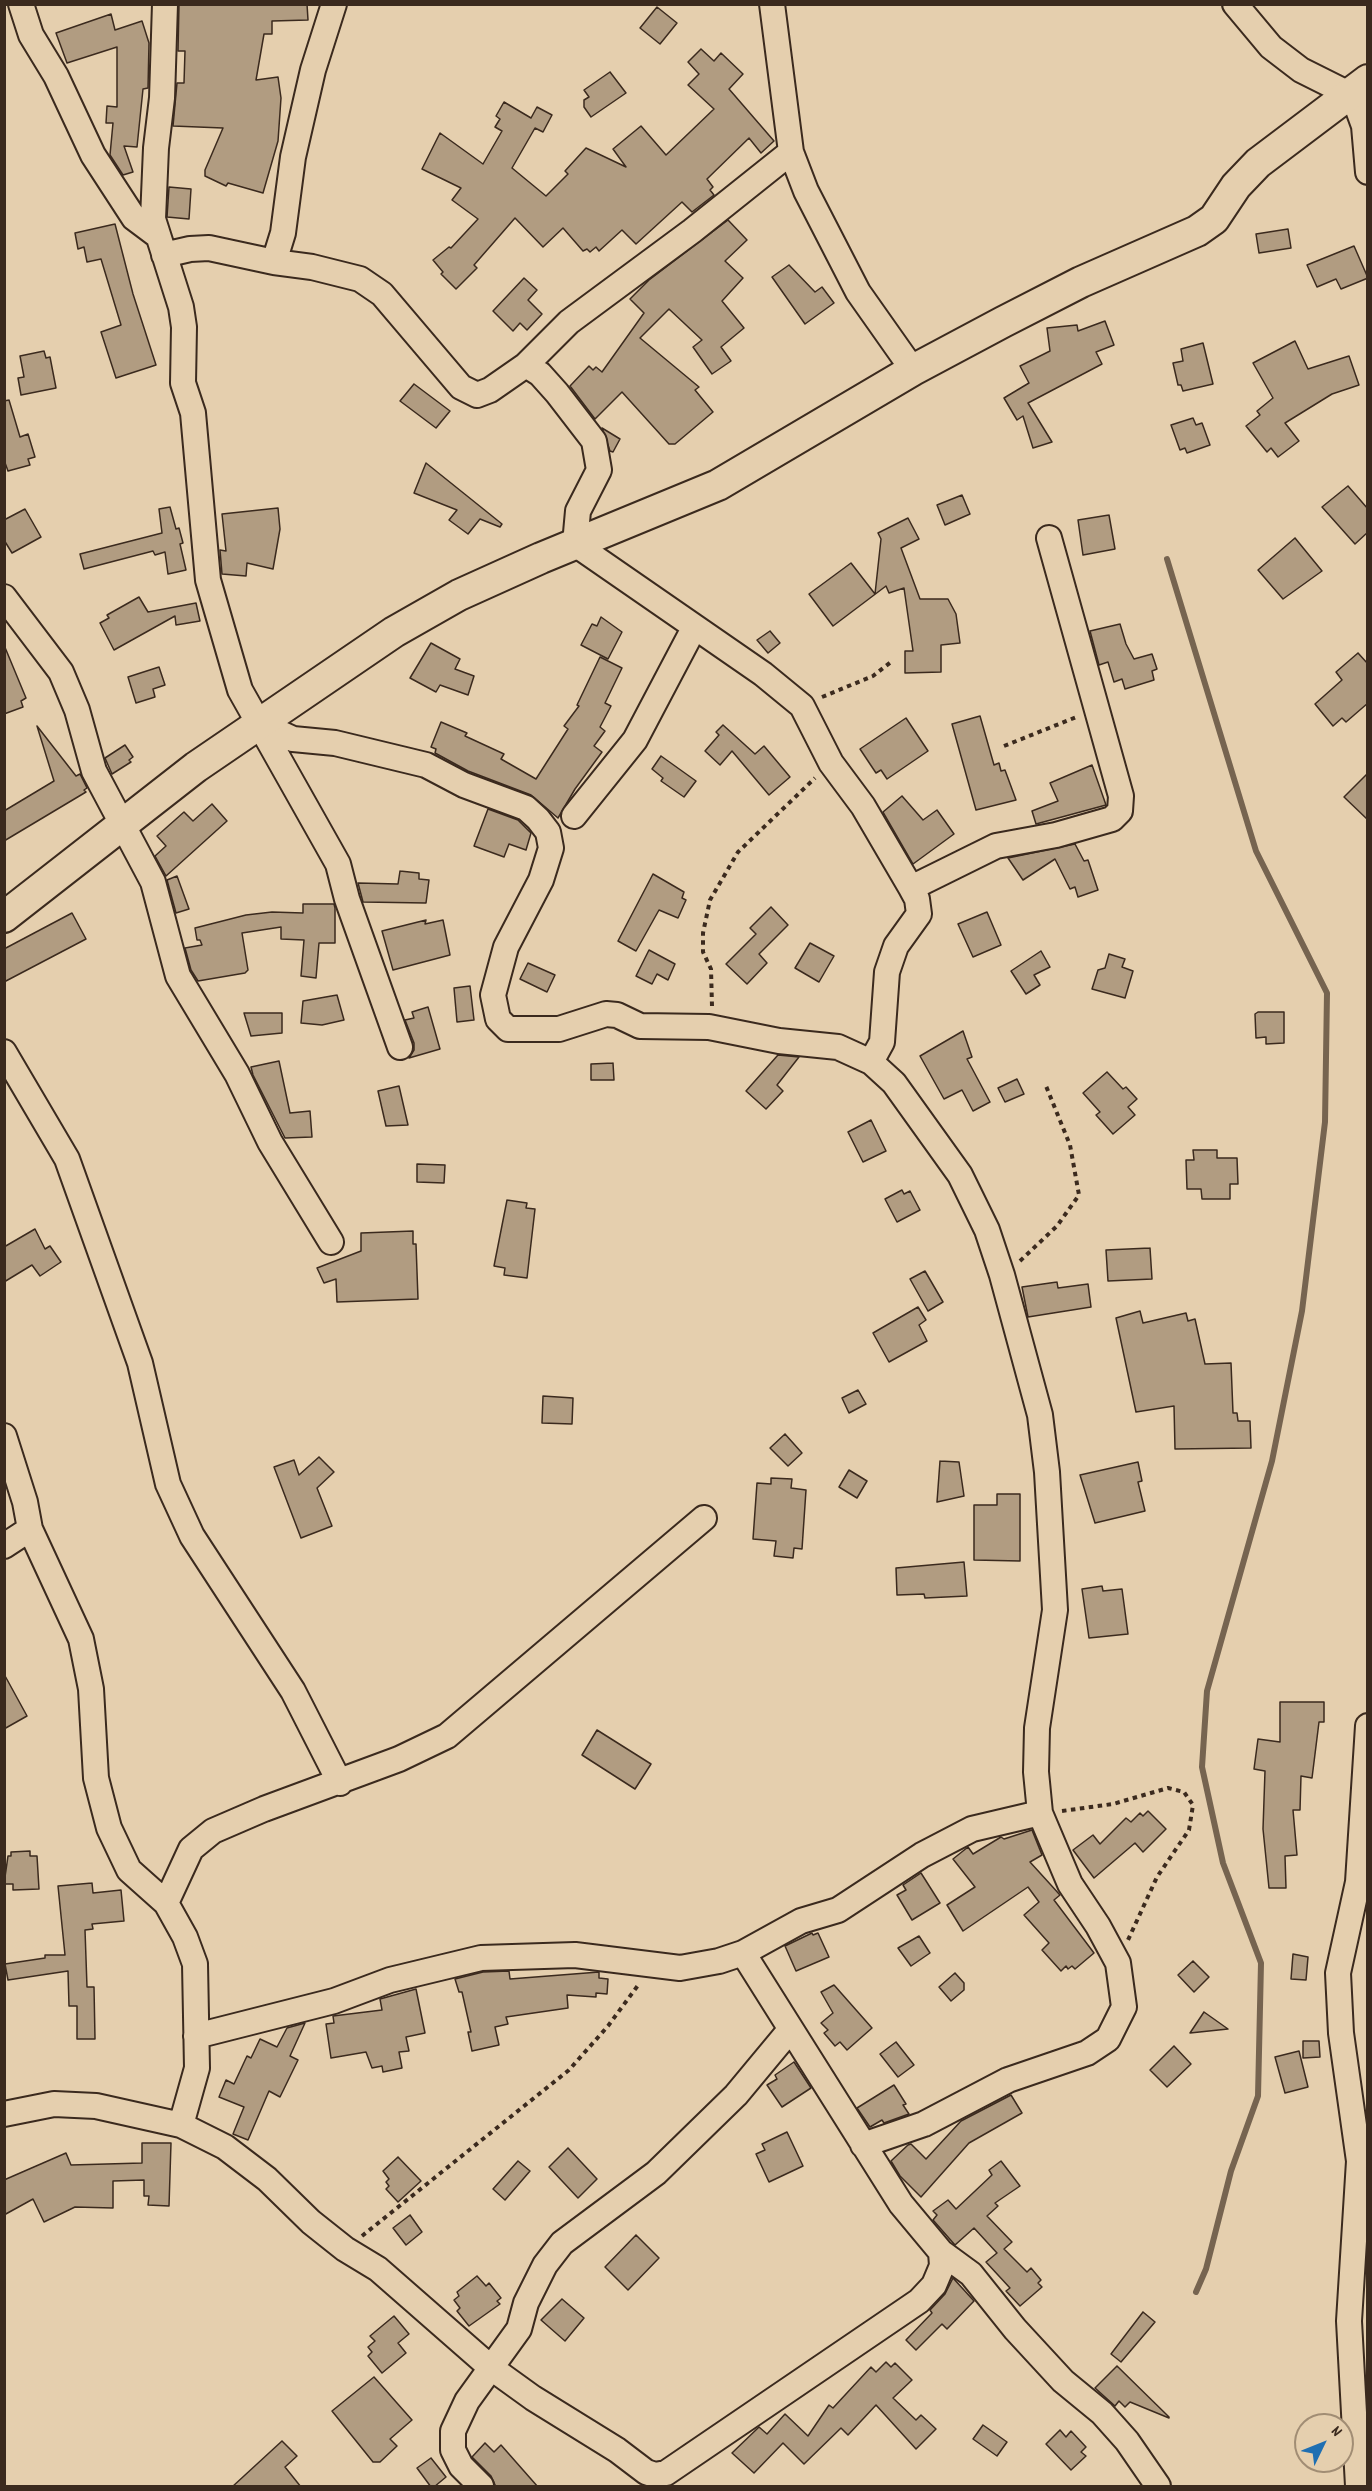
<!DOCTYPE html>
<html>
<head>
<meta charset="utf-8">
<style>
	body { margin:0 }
	#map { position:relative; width:1372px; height:2491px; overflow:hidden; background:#e5cfae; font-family:Dekko,sans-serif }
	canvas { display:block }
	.frame { position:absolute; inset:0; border:6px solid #3b2a1e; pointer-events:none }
	.north { position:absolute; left:1294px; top:2413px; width:60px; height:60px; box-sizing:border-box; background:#e5cfae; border:2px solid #a18d74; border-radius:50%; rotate:47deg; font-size:16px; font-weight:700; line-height:24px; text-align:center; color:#3b2a1e }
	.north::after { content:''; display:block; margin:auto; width:21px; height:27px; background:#1f6fb2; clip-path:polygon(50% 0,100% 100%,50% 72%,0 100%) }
</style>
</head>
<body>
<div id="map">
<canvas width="1372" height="2491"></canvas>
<div class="frame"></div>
<div class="north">N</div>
</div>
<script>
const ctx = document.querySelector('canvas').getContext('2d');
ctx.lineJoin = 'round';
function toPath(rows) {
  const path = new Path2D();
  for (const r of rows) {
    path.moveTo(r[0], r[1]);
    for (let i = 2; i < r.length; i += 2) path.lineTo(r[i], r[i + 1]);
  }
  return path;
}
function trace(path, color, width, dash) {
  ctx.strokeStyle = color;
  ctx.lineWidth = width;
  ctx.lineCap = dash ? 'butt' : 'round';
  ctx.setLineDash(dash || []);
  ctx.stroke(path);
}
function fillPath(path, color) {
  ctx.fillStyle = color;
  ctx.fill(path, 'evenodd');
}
const stream = toPath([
	[1167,559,1256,851,1327,993,1325,1122,1302,1311,1272,1461,1207,1691,1202,1767,1223,1863,1261,1963,1258,2096,1231,2171,1206,2269,1196,2292]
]);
const building = toPath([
	[179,4,307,4,308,20,272,21,272,34,264,34,256,80,278,77,281,98,278,141,263,193,228,183,226,186,205,176,205,170,223,128,173,126,177,83,184,83,185,51,178,51,179,4],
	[657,7,677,23,660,44,640,28,657,7],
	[111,14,115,30,142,21,149,43,148,88,143,89,137,147,124,146,133,172,123,175,110,155,113,123,106,123,107,106,117,107,117,47,67,63,56,33,111,14],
	[701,49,714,61,721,53,743,74,729,89,774,141,761,153,749,138,707,179,713,187,710,190,714,195,692,212,682,202,636,244,622,230,599,251,596,247,590,252,587,249,583,251,563,228,543,247,515,218,474,265,477,268,456,289,441,274,443,272,433,260,449,247,451,248,478,219,452,200,461,188,422,169,440,133,483,164,502,131,495,127,500,119,496,116,504,102,531,118,537,107,552,115,543,132,535,128,512,168,546,196,568,174,565,171,586,148,626,167,613,149,641,126,666,155,714,109,688,85,699,74,688,62,701,49],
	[610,72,626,93,591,117,584,107,584,100,589,97,584,90,610,72],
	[169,187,191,189,189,219,167,217,169,187],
	[728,220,747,240,725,261,743,278,722,301,744,328,721,347,731,361,712,374,693,347,702,340,669,309,640,338,699,387,695,390,713,412,675,444,669,444,622,392,595,419,570,386,589,366,593,370,596,367,602,372,644,313,630,299,649,280,728,220],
	[115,224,133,294,156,365,116,378,101,332,121,325,101,259,87,262,84,247,78,249,75,233,115,224],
	[1288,229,1291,248,1259,253,1256,234,1288,229],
	[1354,246,1368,278,1341,289,1336,279,1317,287,1307,265,1354,246],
	[789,265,815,292,822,287,834,303,805,324,772,277,789,265],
	[524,278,537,290,528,300,542,314,527,330,520,323,513,331,493,311,524,278],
	[1105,321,1114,345,1096,352,1102,364,1028,403,1052,442,1033,448,1023,416,1017,420,1004,398,1029,383,1020,366,1050,351,1047,328,1077,325,1078,331,1105,321],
	[1295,341,1308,369,1349,356,1359,385,1332,394,1285,423,1299,441,1278,457,1271,448,1267,452,1246,426,1260,415,1257,411,1273,398,1253,363,1295,341],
	[1203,343,1213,384,1183,391,1181,385,1178,385,1173,363,1183,361,1181,349,1203,343],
	[44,351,46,358,50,357,56,388,21,395,18,378,24,377,20,356,44,351],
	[414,384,450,411,436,428,400,401,414,384],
	[9,400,20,437,28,434,35,457,28,459,30,465,8,471,4,460,4,401,9,400],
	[1193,418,1196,425,1202,423,1210,445,1187,453,1185,448,1180,450,1171,425,1193,418],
	[602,428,620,439,613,452,610,451,602,428],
	[426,463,502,524,500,527,480,519,468,534,449,520,457,510,414,493,426,463],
	[1348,486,1368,509,1368,532,1355,544,1322,507,1348,486],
	[962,495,970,514,945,525,937,505,962,495],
	[170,507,176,529,179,528,183,543,180,544,186,570,168,574,165,552,155,555,153,551,84,569,80,554,162,533,159,509,170,507],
	[278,508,280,529,273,569,247,563,246,576,222,574,220,550,226,551,222,514,278,508],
	[25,509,41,537,12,553,4,540,4,520,25,509],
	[1109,515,1115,549,1083,555,1078,520,1109,515],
	[908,518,919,539,901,548,920,599,948,599,956,614,960,643,941,645,941,672,905,673,905,651,913,651,904,588,889,593,886,586,833,626,809,594,851,563,875,594,881,539,878,533,908,518],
	[1295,538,1322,571,1283,599,1258,570,1295,538],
	[139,597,148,612,196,603,200,621,176,625,175,616,114,650,100,623,109,618,107,615,139,597],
	[601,617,622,632,608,659,581,645,592,624,597,626,601,617],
	[1120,624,1126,644,1134,659,1152,654,1157,669,1152,671,1154,680,1125,689,1122,679,1114,682,1108,662,1099,665,1090,631,1120,624],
	[770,631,780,643,768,653,757,640,770,631],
	[431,643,460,659,455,669,474,676,468,695,440,685,436,692,410,678,431,643],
	[4,645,26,698,21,701,23,707,4,714,4,645],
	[1358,653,1368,664,1368,703,1346,722,1342,718,1333,726,1315,704,1342,680,1336,672,1358,653],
	[600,657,622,668,605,703,611,706,600,727,605,731,594,746,602,752,575,789,558,818,531,795,468,771,435,753,436,749,431,747,441,722,467,733,465,736,504,754,501,759,536,779,568,729,564,726,579,706,577,705,600,657],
	[159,667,165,685,153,689,155,697,136,703,128,677,159,667],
	[980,716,994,765,999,763,1001,771,1005,770,1016,800,976,810,952,724,980,716],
	[906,718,928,751,887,779,881,770,876,773,860,749,906,718],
	[723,725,755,754,764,746,790,777,769,795,732,751,720,765,705,751,719,735,716,732,723,725],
	[37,726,76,776,80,774,87,788,84,790,86,792,4,841,4,811,54,781,37,726],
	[125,745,133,757,129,760,131,762,112,774,105,758,125,745],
	[661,756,696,781,684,797,661,781,663,778,652,769,661,756],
	[1092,765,1106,805,1036,824,1032,811,1058,801,1050,783,1092,765],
	[1368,773,1368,820,1344,797,1368,773],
	[902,796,923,820,937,810,954,834,913,864,883,812,902,796],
	[212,804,227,821,166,876,155,856,166,846,157,836,184,812,193,821,212,804],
	[488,809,518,820,531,833,526,850,509,844,504,857,474,846,488,809],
	[1075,844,1084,861,1088,860,1098,890,1078,897,1075,887,1070,889,1055,859,1023,880,1008,858,1075,844],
	[400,871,419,873,419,879,429,880,426,903,363,902,358,883,398,884,400,871],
	[653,874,684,892,682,898,686,900,678,918,659,910,636,951,618,941,653,874],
	[177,876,189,909,176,913,167,880,177,876],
	[303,904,334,904,335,908,335,943,319,943,316,978,301,976,304,940,281,939,281,927,242,933,248,970,245,973,198,981,191,970,185,948,202,945,200,940,197,940,195,928,246,915,272,912,303,913,303,904],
	[771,907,788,925,759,954,767,963,747,984,726,964,756,934,750,928,771,907],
	[987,912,1001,945,973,957,958,924,987,912],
	[72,913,86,939,4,982,4,949,72,913],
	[426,920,425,924,443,920,450,955,393,970,382,931,426,920],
	[810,943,834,956,819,982,795,968,810,943],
	[649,950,675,964,668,980,657,974,652,984,636,976,649,950],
	[1041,951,1050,967,1034,975,1040,985,1026,994,1011,971,1041,951],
	[1109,954,1125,959,1122,967,1133,971,1125,998,1092,989,1098,970,1105,968,1109,954],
	[528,963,555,975,547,992,520,979,528,963],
	[470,986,474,1020,457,1022,454,988,470,986],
	[337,995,344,1020,322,1025,301,1023,303,1001,337,995],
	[428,1007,440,1049,409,1058,414,1050,414,1043,405,1020,414,1018,412,1012,428,1007],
	[1258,1012,1284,1012,1284,1043,1266,1044,1266,1037,1256,1038,1255,1014,1258,1012],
	[244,1013,282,1013,282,1033,251,1036,244,1013],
	[963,1031,972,1057,967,1059,990,1102,973,1111,962,1090,944,1099,920,1056,963,1031],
	[778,1055,799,1057,777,1085,783,1091,766,1109,746,1091,778,1055],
	[279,1061,290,1113,310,1111,312,1137,285,1138,253,1075,251,1067,279,1061],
	[613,1063,614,1080,591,1080,591,1064,613,1063],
	[1107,1072,1123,1089,1126,1087,1137,1099,1128,1107,1135,1115,1113,1134,1096,1115,1100,1112,1083,1093,1107,1072],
	[1017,1079,1024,1094,1005,1102,998,1088,1017,1079],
	[399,1086,408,1125,386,1126,378,1091,399,1086],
	[871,1120,886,1151,863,1162,848,1132,871,1120],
	[1193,1150,1217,1150,1217,1158,1237,1158,1238,1184,1230,1184,1230,1199,1202,1199,1201,1189,1187,1189,1186,1160,1194,1160,1193,1150],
	[417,1164,445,1165,444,1183,417,1182,417,1164],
	[902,1190,904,1194,910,1191,920,1210,897,1222,885,1199,902,1190],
	[507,1200,527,1203,526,1208,535,1209,527,1278,504,1275,505,1268,494,1266,507,1200],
	[35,1229,45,1249,50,1246,61,1262,40,1276,32,1265,4,1282,4,1247,35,1229],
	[413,1231,413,1244,416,1244,418,1299,337,1302,336,1279,324,1283,317,1268,361,1251,361,1233,413,1231],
	[1150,1248,1152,1279,1108,1281,1106,1250,1150,1248],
	[925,1271,943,1302,928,1311,910,1279,925,1271],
	[1057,1282,1058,1288,1088,1284,1091,1307,1028,1317,1022,1287,1057,1282],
	[918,1307,926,1320,919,1325,927,1341,889,1362,873,1333,918,1307],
	[1140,1311,1143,1323,1186,1313,1188,1321,1195,1319,1205,1364,1231,1363,1233,1413,1237,1413,1238,1421,1250,1421,1251,1448,1175,1449,1174,1406,1136,1412,1116,1318,1140,1311],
	[858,1390,866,1404,849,1413,842,1398,858,1390],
	[543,1396,573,1398,572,1424,542,1423,543,1396],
	[785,1434,802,1453,788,1466,770,1448,785,1434],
	[319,1457,334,1472,317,1488,332,1526,301,1538,274,1467,294,1460,299,1475,319,1457],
	[940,1461,959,1462,964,1496,937,1502,940,1461],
	[1138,1462,1142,1481,1138,1482,1145,1511,1095,1523,1080,1475,1138,1462],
	[849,1470,867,1481,857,1498,839,1487,849,1470],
	[771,1478,792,1479,791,1488,806,1490,802,1549,794,1548,793,1558,774,1556,776,1541,753,1539,757,1483,771,1484,771,1478],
	[997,1494,1020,1494,1020,1561,974,1560,974,1505,997,1505,997,1494],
	[964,1562,967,1596,925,1598,924,1594,897,1595,896,1568,964,1562],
	[1102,1586,1103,1591,1122,1589,1128,1634,1089,1638,1082,1589,1102,1586],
	[4,1674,27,1716,4,1729,4,1674],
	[1280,1702,1324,1702,1324,1722,1319,1722,1312,1778,1301,1776,1300,1810,1293,1810,1297,1855,1285,1856,1286,1888,1269,1888,1263,1829,1265,1771,1254,1769,1258,1739,1280,1742,1280,1702],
	[597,1730,651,1764,635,1789,582,1755,597,1730],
	[1148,1811,1166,1829,1143,1852,1135,1843,1094,1878,1073,1850,1093,1835,1100,1844,1126,1818,1131,1822,1140,1813,1143,1816,1148,1811],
	[1032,1830,1042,1855,1030,1862,1060,1895,1054,1900,1094,1953,1075,1969,1072,1966,1068,1969,1066,1966,1061,1971,1042,1950,1049,1943,1024,1915,1039,1902,1028,1887,963,1931,947,1905,975,1887,953,1859,968,1847,973,1854,1001,1837,1004,1839,1032,1830],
	[30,1851,30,1856,37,1856,39,1889,13,1890,13,1884,4,1884,8,1856,11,1856,11,1852,30,1851],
	[921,1873,940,1903,912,1920,897,1895,906,1890,903,1885,921,1873],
	[92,1883,93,1893,121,1890,124,1921,92,1924,93,1929,85,1930,87,1987,94,1987,95,2039,77,2039,77,2006,69,2006,68,1971,8,1980,5,1964,45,1958,45,1955,65,1955,58,1886,92,1883],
	[812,1933,813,1935,818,1933,829,1957,796,1971,785,1946,812,1933],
	[919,1936,930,1953,911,1966,898,1948,919,1936],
	[1293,1954,1308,1957,1306,1980,1291,1979,1293,1954],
	[1193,1961,1209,1977,1194,1992,1178,1975,1193,1961],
	[509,1971,510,1979,599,1972,599,1978,608,1979,607,1994,596,1993,596,1997,567,1995,568,2008,506,2017,508,2024,495,2027,499,2045,472,2051,468,2032,471,2032,462,1992,459,1992,455,1979,483,1972,509,1971],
	[955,1973,964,1983,964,1990,951,2001,939,1987,955,1973],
	[834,1985,872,2028,847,2050,840,2042,835,2046,824,2033,828,2030,821,2023,833,2013,821,1992,834,1985],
	[416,1989,425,2033,406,2037,409,2051,399,2052,402,2068,383,2072,382,2066,372,2068,366,2052,331,2058,326,2024,334,2023,333,2016,382,2010,380,1999,416,1989],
	[1204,2012,1228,2029,1190,2033,1204,2012],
	[305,2023,290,2056,298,2060,280,2097,269,2091,248,2140,233,2134,244,2107,219,2097,226,2080,234,2084,247,2056,251,2058,260,2039,277,2047,287,2028,305,2023],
	[1303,2041,1319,2041,1320,2057,1303,2058,1303,2041],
	[896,2042,914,2065,898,2077,880,2054,896,2042],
	[1174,2046,1191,2064,1167,2087,1150,2070,1174,2046],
	[1299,2051,1308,2087,1285,2093,1275,2057,1299,2051],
	[794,2062,811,2088,782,2107,767,2085,777,2079,775,2075,794,2062],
	[894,2085,906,2104,903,2105,909,2114,884,2123,882,2120,870,2127,857,2108,894,2085],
	[1011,2095,1022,2113,969,2143,921,2197,900,2176,891,2161,908,2145,911,2144,926,2159,961,2121,1011,2095],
	[787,2132,803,2166,769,2182,756,2154,765,2150,762,2144,787,2132],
	[142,2143,171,2143,169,2206,148,2205,149,2196,144,2196,144,2180,113,2181,113,2208,75,2207,44,2222,33,2199,4,2215,4,2180,66,2153,71,2165,142,2163,142,2143],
	[568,2148,597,2179,578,2198,549,2167,568,2148],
	[398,2157,421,2181,398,2202,386,2189,389,2186,386,2182,389,2179,383,2171,398,2157],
	[518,2161,530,2171,505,2200,493,2189,518,2161],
	[1001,2161,1020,2186,995,2203,998,2206,987,2216,1012,2242,1004,2249,1027,2272,1031,2268,1041,2280,1038,2283,1042,2287,1020,2306,1006,2291,1010,2288,986,2262,997,2253,974,2228,955,2245,933,2220,937,2215,933,2211,948,2200,956,2209,992,2175,989,2170,1001,2161],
	[410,2215,422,2232,406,2245,393,2228,410,2215],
	[636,2235,659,2258,628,2290,605,2267,636,2235],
	[477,2276,486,2286,489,2283,501,2298,497,2301,500,2304,469,2326,457,2311,460,2308,454,2300,459,2296,457,2292,477,2276],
	[953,2278,974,2301,947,2329,942,2324,916,2350,906,2340,932,2313,930,2310,945,2294,953,2278],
	[562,2299,584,2318,565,2341,541,2320,562,2299],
	[1143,2312,1155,2322,1121,2362,1111,2354,1143,2312],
	[394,2316,409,2334,398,2343,406,2353,382,2373,368,2356,372,2352,368,2347,375,2341,370,2336,394,2316],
	[886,2362,891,2367,895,2363,912,2380,893,2398,916,2420,921,2415,936,2429,916,2449,876,2405,848,2435,841,2428,804,2464,783,2443,754,2473,732,2453,759,2427,767,2434,785,2414,808,2436,829,2405,833,2408,871,2367,876,2372,886,2362],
	[1117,2366,1169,2417,1169,2418,1130,2402,1125,2407,1119,2401,1115,2406,1095,2388,1117,2366],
	[374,2377,412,2420,390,2439,397,2446,380,2462,373,2462,332,2411,374,2377],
	[983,2425,1007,2442,997,2456,973,2439,983,2425],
	[1060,2430,1066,2437,1071,2431,1086,2447,1081,2452,1086,2456,1071,2470,1046,2444,1060,2430],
	[282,2441,297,2456,285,2467,301,2487,232,2487,282,2441],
	[485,2443,494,2452,501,2445,538,2487,496,2487,491,2476,472,2457,485,2443],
	[431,2458,446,2477,434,2487,431,2487,417,2468,431,2458]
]);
const path = toPath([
	[822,697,873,676,891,662],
	[1004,746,1079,716],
	[712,1006,711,969,703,952,703,933,710,900,738,852,815,778],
	[1020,1261,1057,1226,1079,1195,1070,1145,1046,1086],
	[1062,1811,1113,1804,1168,1788,1184,1792,1193,1805,1189,1830,1157,1877,1128,1940],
	[362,2236,569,2070,608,2026,639,1984]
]);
const minor = toPath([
	[21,4,31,35,56,76,93,155,134,218,158,236],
	[165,4,162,98,156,148,153,219,181,307,184,327,183,383,193,413,208,580,240,690,338,864,347,899,400,1047],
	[772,4,791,152,806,191,858,292,913,370],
	[1235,4,1271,47,1301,70,1347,93,1356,104,1364,126,1368,172],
	[791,152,692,231,569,322,526,365,540,374,557,393,594,441,599,470,578,511,575,544,763,674,802,706,831,763,863,806,911,888,917,899,919,914,896,946,887,972,882,1042,871,1062],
	[164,255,190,249,209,248,274,262,283,233,293,157,313,70,334,4],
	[274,262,312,267,360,279,382,294,461,387,477,395,490,390,526,365],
	[4,597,61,672,77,710,94,771,153,882,178,976,237,1074,270,1142,331,1242],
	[258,723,293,739,335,743,426,765,464,785,526,808,538,819,548,832,551,848,541,880,506,947,493,995,498,1019,508,1029,559,1029,606,1014,617,1015,640,1026,709,1027,779,1041,838,1047,871,1062,894,1083,960,1175,987,1230,1002,1275,1040,1415,1047,1472,1055,1610,1037,1728,1036,1772,1040,1813,1070,1884,1098,1926,1118,1963,1124,2007,1108,2039,1087,2053,1008,2080,924,2124,863,2145],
	[574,816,635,740,694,628],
	[911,888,996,846,1056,835,1112,819,1120,811,1121,796,1049,538],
	[4,1052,67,1159,140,1363,168,1484,192,1536,293,1691,340,1783],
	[4,1436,25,1502,30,1529,81,1639,91,1689,96,1778,109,1828,129,1870,166,1903,185,1937,195,1964,197,2068,181,2125],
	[4,1546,30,1529],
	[166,1903,191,1849,213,1831,264,1809,399,1759,447,1736,704,1518],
	[196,2036,334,2001,390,1980,481,1958,575,1955,680,1968,719,1961,743,1953,801,1921,838,1910,922,1855,972,1829,1040,1813],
	[4,2114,54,2104,96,2106,181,2125,225,2147,267,2179,311,2222,345,2249,378,2269,490,2367,533,2398,617,2450,646,2472,655,2475,666,2473,919,2301,934,2285,942,2266,941,2252,901,2204,743,1953],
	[941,2252,971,2274,1015,2329,1063,2381,1102,2413,1127,2441,1158,2486],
	[481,2486,461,2466,453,2450,453,2431,467,2401,519,2329,526,2303,545,2265,562,2243,656,2173,736,2095,790,2030],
	[1358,2486,1349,2321,1359,2161,1341,2033,1338,1973,1358,1882,1368,1726]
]);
const tertiary = toPath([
	[4,917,196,767,394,632,459,595,541,558,718,485,913,370,1003,322,1081,282,1197,231,1214,219,1236,186,1258,163,1368,80]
]);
trace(stream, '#766450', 6);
fillPath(building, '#b19c81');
trace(building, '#3b2a1e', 1.5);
trace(minor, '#3b2a1e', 28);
trace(tertiary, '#3b2a1e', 34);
trace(path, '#3b2a1e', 4, [4.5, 4.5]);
trace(minor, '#e5cfae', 24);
trace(tertiary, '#e5cfae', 30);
</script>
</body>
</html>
